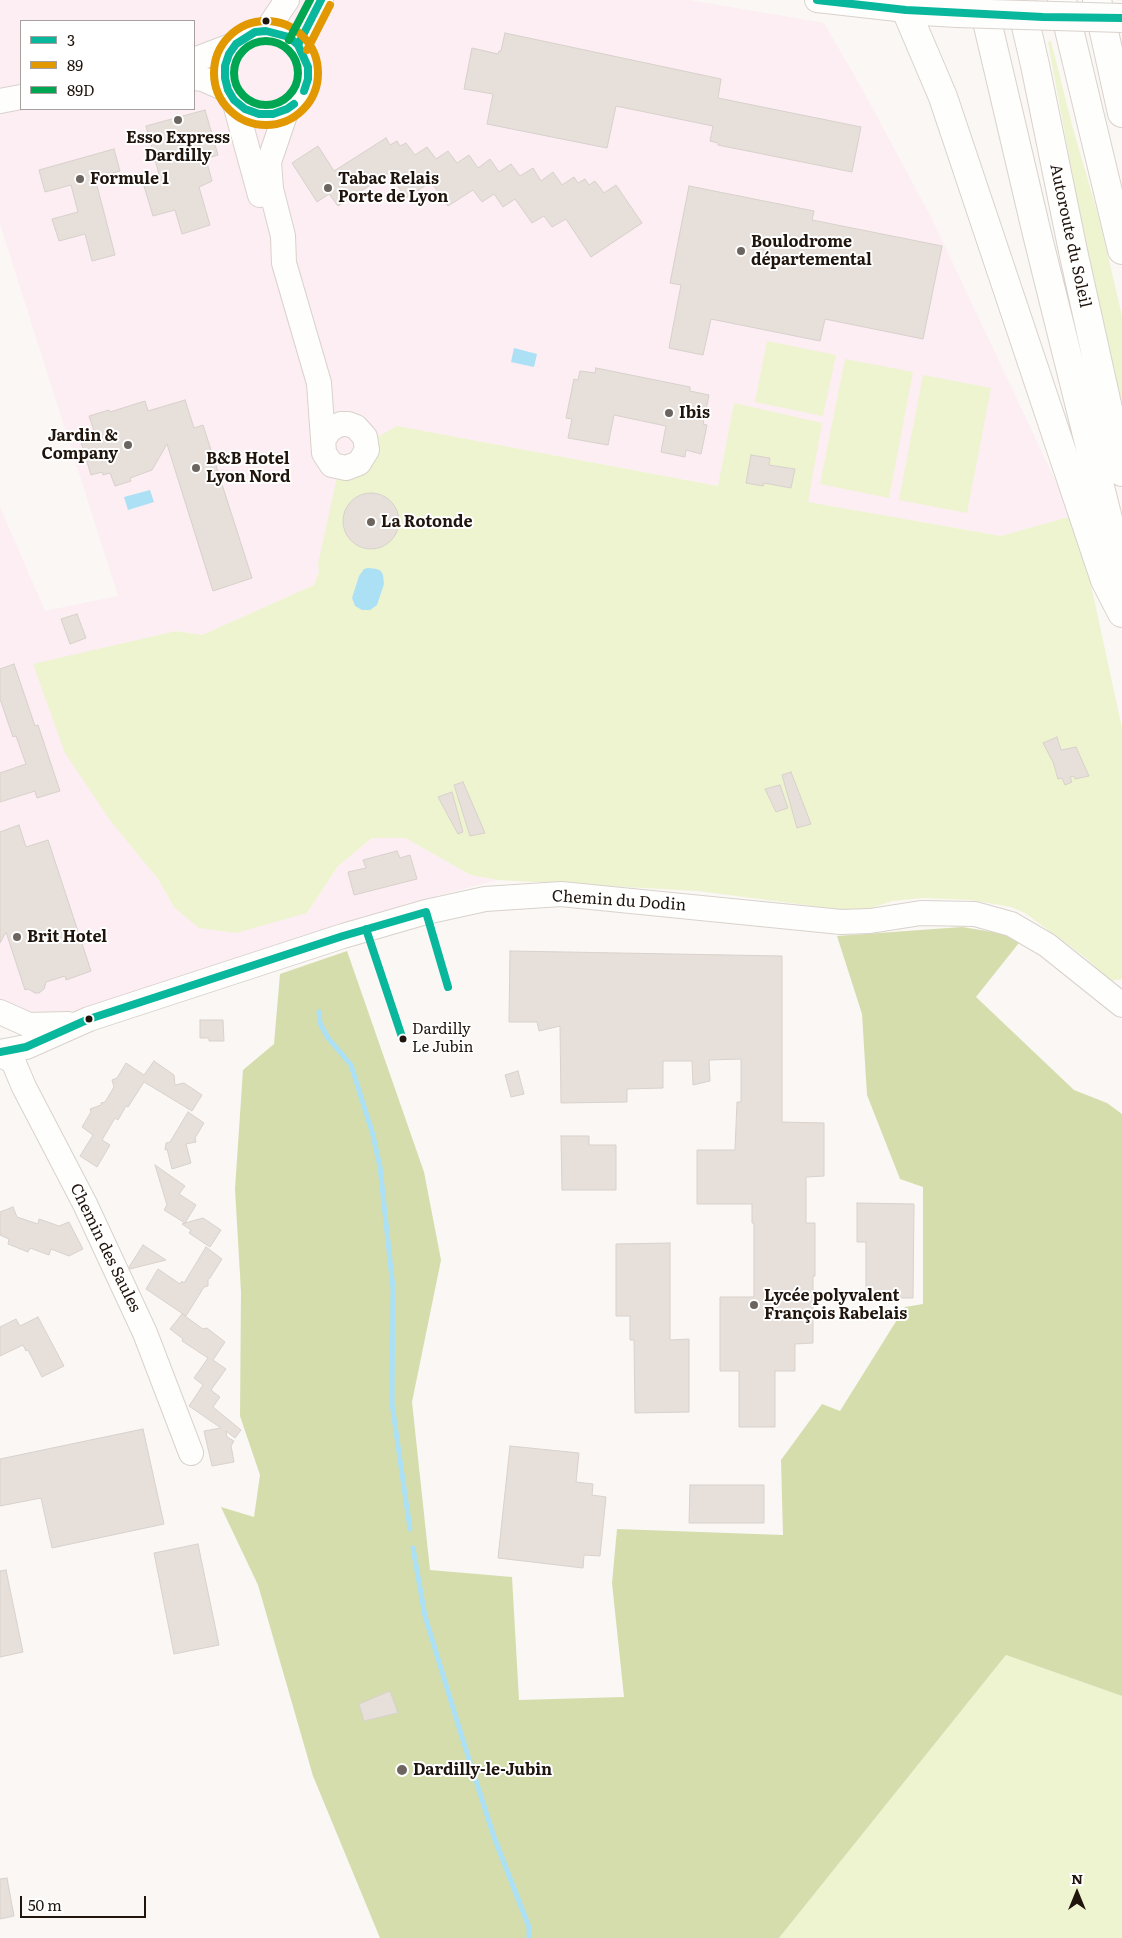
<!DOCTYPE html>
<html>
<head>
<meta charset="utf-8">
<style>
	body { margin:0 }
	#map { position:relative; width:1122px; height:1938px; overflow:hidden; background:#faf7f4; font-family:Literata,serif }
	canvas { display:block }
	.legend { position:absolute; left:20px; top:20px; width:175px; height:90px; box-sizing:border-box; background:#fff; border:1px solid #a6a19e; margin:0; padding:6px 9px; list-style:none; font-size:15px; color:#20150d }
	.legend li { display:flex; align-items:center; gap:10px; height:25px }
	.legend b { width:25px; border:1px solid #a6a19e }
	.north { position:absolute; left:1052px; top:1868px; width:50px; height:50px; -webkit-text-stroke:4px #fff; paint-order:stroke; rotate:0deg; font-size:14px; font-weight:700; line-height:20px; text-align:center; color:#20150d }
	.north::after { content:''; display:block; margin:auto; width:18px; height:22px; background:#20150d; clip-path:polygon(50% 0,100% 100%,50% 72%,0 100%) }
	.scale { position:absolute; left:20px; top:1896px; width:126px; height:22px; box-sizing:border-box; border:2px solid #20150d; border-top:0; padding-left:6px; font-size:15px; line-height:18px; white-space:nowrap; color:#20150d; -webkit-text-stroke:4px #fff; paint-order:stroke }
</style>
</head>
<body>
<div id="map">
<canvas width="1122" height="1938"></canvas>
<ul class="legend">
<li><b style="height:6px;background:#08b79c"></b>3</li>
<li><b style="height:6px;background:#e29801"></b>89</li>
<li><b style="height:6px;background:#00a651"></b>89D</li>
</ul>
<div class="north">N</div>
<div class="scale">50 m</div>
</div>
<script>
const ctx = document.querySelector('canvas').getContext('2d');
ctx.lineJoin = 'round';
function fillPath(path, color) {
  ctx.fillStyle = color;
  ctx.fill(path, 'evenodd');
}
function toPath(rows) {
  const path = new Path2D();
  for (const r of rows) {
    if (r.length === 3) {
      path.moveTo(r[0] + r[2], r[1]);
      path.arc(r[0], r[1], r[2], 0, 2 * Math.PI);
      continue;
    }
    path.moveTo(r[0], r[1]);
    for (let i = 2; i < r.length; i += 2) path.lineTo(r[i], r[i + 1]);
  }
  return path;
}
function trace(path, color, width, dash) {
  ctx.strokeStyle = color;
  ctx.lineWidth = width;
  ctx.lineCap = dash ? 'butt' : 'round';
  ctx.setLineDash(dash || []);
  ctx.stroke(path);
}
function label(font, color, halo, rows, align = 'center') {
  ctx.font = font + ' Literata,serif';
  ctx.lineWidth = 4;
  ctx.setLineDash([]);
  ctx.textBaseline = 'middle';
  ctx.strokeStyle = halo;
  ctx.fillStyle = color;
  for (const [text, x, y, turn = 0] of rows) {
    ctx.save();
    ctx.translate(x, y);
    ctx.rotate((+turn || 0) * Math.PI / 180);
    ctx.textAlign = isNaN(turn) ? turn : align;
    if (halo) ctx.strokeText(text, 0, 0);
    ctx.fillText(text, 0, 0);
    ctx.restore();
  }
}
const commercial = toPath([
	[0,0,690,0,824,23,861,87,932,219,1072,516,1001,536,807,502,734,403,718,486,396,426,318,564,319,572,314,585,202,635,176,631,33,665,112,823,158,879,174,907,307,913,338,866,372,838,405,838,471,875,498,880,436,896,58,1017,23,1015,0,1000,0,507,45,611,118,596,0,224],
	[21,21,194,21,194,109,21,109]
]);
const green = toPath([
	[1051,41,1073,129,1099,218,1122,316,1122,417,1082,227,1048,42],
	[767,341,836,355,823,416,755,402],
	[845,359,913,372,889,498,820,484],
	[923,375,991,388,967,513,899,500],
	[734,403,822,423,808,502,1001,536,1072,516,1086,562,1122,728,1122,979,1110,981,1086,958,1025,913,1011,907,971,900,923,898,892,901,859,912,698,891,498,880,471,875,405,838,372,838,338,866,307,913,236,933,199,928,174,907,158,879,112,823,65,753,33,664,176,631,202,635,314,585,319,572,318,564,339,468,367,443,397,426,718,486],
	[1006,1655,1122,1696,1122,1938,779,1938]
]);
const forest = toPath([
	[962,927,1005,934,1022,939,976,997,1074,1090,1107,1103,1122,1114,1122,1696,1006,1655,779,1938,380,1938,313,1776,258,1585,221,1507,254,1517,260,1475,240,1416,241,1292,235,1189,243,1070,274,1044,280,974,347,951,424,1172,441,1260,412,1402,430,1570,512,1577,519,1700,624,1697,612,1583,617,1529,783,1535,781,1460,822,1404,840,1411,905,1307,923,1304,923,1187,900,1179,867,1095,862,1014,837,936]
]);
const water = toPath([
	[514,348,537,354,534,367,511,362],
	[150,490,154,502,128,510,124,497],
	[368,568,377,569,381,571,383,575,384,584,377,605,370,610,362,610,355,606,352,598,359,576,364,569]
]);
const stream = toPath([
	[319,1012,320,1023,328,1038,351,1065,373,1135,380,1167,393,1288,392,1404,410,1529],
	[413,1548,425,1616,461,1734,494,1837,529,1927,529,1938]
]);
const building = toPath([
	[505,33,721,79,718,98,861,127,852,172,718,145,718,143,710,141,713,126,616,106,607,148,487,124,493,94,464,89,472,48,498,54,499,51,501,51,505,33],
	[205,110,218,155,206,159,212,181,199,187,210,225,182,234,175,210,153,216,143,183,160,178,146,126,205,110],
	[386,138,390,145,397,141,400,146,406,143,415,155,427,147,436,159,448,151,457,163,469,155,478,168,490,159,499,172,511,164,520,176,533,168,541,181,553,172,562,185,574,177,578,183,585,179,589,185,595,181,604,193,616,185,642,223,591,257,566,219,552,227,544,216,532,223,515,199,503,207,494,194,482,202,473,190,448,206,431,182,406,198,389,173,338,206,329,194,317,202,292,163,318,146,334,171,386,138],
	[114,149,120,171,95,178,115,255,92,261,85,234,59,241,52,219,78,212,71,185,45,192,39,170,114,149],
	[689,186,814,211,812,220,942,246,923,339,825,319,820,341,711,319,703,355,669,348,681,285,670,283,689,186],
	[596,368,690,387,690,391,709,395,703,424,707,425,701,454,686,450,685,457,661,452,666,426,614,415,608,445,568,438,572,419,566,418,574,379,578,380,580,371,595,373,596,368],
	[185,400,194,428,203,425,252,578,213,591,167,444,152,470,130,478,131,481,115,486,110,473,103,475,102,472,91,475,81,442,96,437,89,416,109,410,110,412,145,401,148,411,185,400],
	[751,455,770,458,769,465,795,469,791,488,764,483,763,486,746,483,751,455],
	[371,521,28],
	[77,614,86,638,70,644,61,619,77,614],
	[14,664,35,726,38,725,60,791,37,798,35,791,0,802,0,773,26,764,16,736,13,737,0,699,0,669,14,664],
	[1057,737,1061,750,1076,747,1089,776,1075,779,1074,776,1070,777,1072,782,1065,785,1062,778,1058,779,1053,762,1043,743,1057,737],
	[791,772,811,824,797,828,782,775,791,772],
	[463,782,485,833,470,836,454,785,463,782],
	[780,785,788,808,776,812,765,789,780,785],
	[452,792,463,832,458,834,438,797,452,792],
	[19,825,26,847,48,840,91,971,66,980,65,976,46,982,44,989,39,993,35,993,28,989,25,990,6,932,0,943,0,832,19,825],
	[397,851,400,858,410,855,417,879,354,895,348,872,366,868,363,860,397,851],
	[510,951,782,956,782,1122,824,1123,824,1176,806,1177,806,1223,815,1223,815,1276,813,1276,813,1343,795,1344,795,1371,775,1371,775,1427,739,1427,739,1371,720,1371,720,1297,754,1297,754,1223,752,1223,752,1204,697,1204,697,1150,735,1150,737,1102,741,1102,741,1059,709,1060,710,1081,693,1085,692,1061,663,1061,663,1088,627,1089,627,1102,561,1103,560,1026,539,1031,537,1022,509,1022,510,951],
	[200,1020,223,1020,224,1041,209,1041,209,1038,200,1038,200,1020],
	[154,1061,174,1075,175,1085,184,1083,202,1095,192,1111,144,1082,128,1107,126,1106,118,1120,115,1118,102,1140,110,1145,97,1167,80,1156,93,1135,82,1127,91,1112,90,1109,101,1105,101,1103,105,1102,114,1087,112,1080,117,1078,126,1063,144,1075,154,1061],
	[518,1071,524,1094,511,1097,505,1075,518,1071],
	[188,1112,204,1123,195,1138,196,1142,186,1144,191,1163,172,1169,167,1149,165,1150,166,1143,170,1142,188,1112],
	[561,1136,589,1136,589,1145,616,1145,616,1190,562,1190,561,1136],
	[155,1165,185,1186,179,1194,196,1205,185,1223,203,1218,221,1230,210,1247,189,1233,191,1230,182,1224,185,1223,164,1210,167,1205,155,1165],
	[857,1203,914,1204,913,1298,866,1298,866,1242,857,1242,857,1203],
	[13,1207,17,1217,38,1224,39,1219,59,1226,69,1222,83,1249,69,1256,51,1249,49,1255,30,1248,28,1252,8,1244,9,1239,0,1235,0,1212,13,1207],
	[670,1243,670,1340,689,1339,689,1412,635,1413,634,1340,630,1340,630,1316,616,1316,616,1244,670,1243],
	[143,1245,166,1260,130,1269,129,1267,143,1245],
	[206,1247,222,1259,210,1278,208,1279,208,1286,204,1287,186,1316,146,1289,158,1269,180,1284,182,1281,184,1283,206,1247],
	[182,1314,203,1329,207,1328,225,1342,213,1360,226,1369,211,1390,220,1397,213,1407,241,1430,235,1438,226,1431,227,1437,234,1441,231,1446,234,1462,212,1466,204,1431,221,1428,189,1406,203,1385,194,1378,208,1358,182,1341,183,1339,170,1329,182,1314],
	[38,1317,64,1366,42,1377,28,1350,26,1351,23,1345,0,1356,0,1327,16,1319,20,1326,38,1317],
	[143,1429,164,1524,52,1548,41,1498,0,1506,0,1459,143,1429],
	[510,1446,579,1453,576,1482,593,1484,592,1495,606,1497,600,1556,584,1555,583,1568,498,1558,510,1446],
	[690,1485,764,1485,764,1523,689,1523,690,1485],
	[198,1544,219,1645,174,1654,154,1553,198,1544],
	[6,1570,23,1652,0,1657,0,1571,6,1570],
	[390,1691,398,1713,364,1721,359,1704,390,1691],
	[7,1878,14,1916,0,1919,0,1879,7,1878]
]);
const minor = toPath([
	[817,0,906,10],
	[266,31,287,0],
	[266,73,42],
	[298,45,321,0],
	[194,60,236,44],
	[194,78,203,79,228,90],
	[234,100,260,195],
	[0,101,21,97],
	[287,109,269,162,271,189,283,236,284,263,319,383,324,453,332,465,346,468,359,463,367,450,365,437,356,427,348,424,341,424,334,427,328,432,324,439],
	[0,1012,29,1025,68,1024],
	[0,1052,26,1047,89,1019,343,936,426,912,485,899,561,894,841,922,870,921,921,913,975,914,1011,924,1047,945,1122,1005],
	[0,1055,13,1061,24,1087,85,1204,145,1333,191,1453]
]);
const major = toPath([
	[899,0,906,10,957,13]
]);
const highway = toPath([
	[982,0,1037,234,1115,547,1120,587],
	[1020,0,1035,65,1073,251,1122,472],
	[1062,0,1122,250],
	[1097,0,1122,113],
	[906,10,943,97,1105,580,1122,613]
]);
const majorBridge = toPath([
	[957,13,1122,18]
]);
const bus1 = toPath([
	[817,0,906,10,1043,17,1122,18],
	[298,45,321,0],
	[294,104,287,109,273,114,259,114,245,109,234,100,228,90,225,78,225,66,229,54,236,44,255,32,266,31,289,37,298,45,308,67,308,79,304,91],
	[366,929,403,1040],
	[0,1052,26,1047,89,1019,343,936,426,912,448,987]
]);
const bus2 = toPath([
	[266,73,52],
	[307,50,330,5]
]);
const bus3 = toPath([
	[289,40,310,0],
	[266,73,32]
]);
const markers = [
	[266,21,4.5,"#20150d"],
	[178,120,5,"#6c645e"],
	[80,179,5,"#6c645e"],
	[328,188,5,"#6c645e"],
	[741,251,5,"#6c645e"],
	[669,413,5,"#6c645e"],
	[128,445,5,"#6c645e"],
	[196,468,5,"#6c645e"],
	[371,522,5,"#6c645e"],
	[17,937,5,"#6c645e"],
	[89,1019,4.5,"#20150d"],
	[403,1039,4.5,"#20150d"],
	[754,1305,5,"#6c645e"],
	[402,1770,6,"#6c645e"]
];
const busNames = [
	["Dardilly",412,1030],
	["Le Jubin",412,1048]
];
const poiNames = [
	["Esso Express",178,138,"center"],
	["Dardilly",178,156,"center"],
	["Formule 1",90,179],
	["Tabac Relais",338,179],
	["Porte de Lyon",338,197],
	["Boulodrome",751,242],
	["départemental",751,260],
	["Ibis",679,413],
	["Jardin &",118,436,"right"],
	["Company",118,454,"right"],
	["B&B Hotel",206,459],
	["Lyon Nord",206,477],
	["La Rotonde",381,522],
	["Brit Hotel",27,937],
	["Lycée polyvalent",764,1296],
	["François Rabelais",764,1314],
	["Dardilly-le-Jubin",413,1770]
];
const streetNames = [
	["Autoroute du Soleil",1070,236,78],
	["Chemin du Dodin",619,901,4],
	["Chemin des Saules",105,1248,64]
];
fillPath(commercial, '#fceef2');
fillPath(green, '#eef4d0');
fillPath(forest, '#d6ddad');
fillPath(water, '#abe0f5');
trace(stream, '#abe0f5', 5);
fillPath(building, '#e7dfda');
trace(building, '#d8d1cc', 1);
trace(minor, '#d9d2cc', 26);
trace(major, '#d9d2cc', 30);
trace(highway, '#d9d2cc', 30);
trace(minor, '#fefefd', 24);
trace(major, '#fefefd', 28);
trace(highway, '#fefefd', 28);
trace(majorBridge, '#d9d2cc', 30, []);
trace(majorBridge, '#fefefd', 28);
trace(bus1, '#08b79c', 8);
trace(bus2, '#e29801', 8);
trace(bus3, '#00a651', 8);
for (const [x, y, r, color] of markers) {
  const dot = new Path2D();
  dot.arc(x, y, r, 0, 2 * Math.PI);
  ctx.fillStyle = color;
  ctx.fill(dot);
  trace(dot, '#fff', 2);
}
label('15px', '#20150d', '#fff', busNames, 'left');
label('bold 16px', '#20150d', '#fff', poiNames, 'left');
label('16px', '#20150d', '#fff', streetNames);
</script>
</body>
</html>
